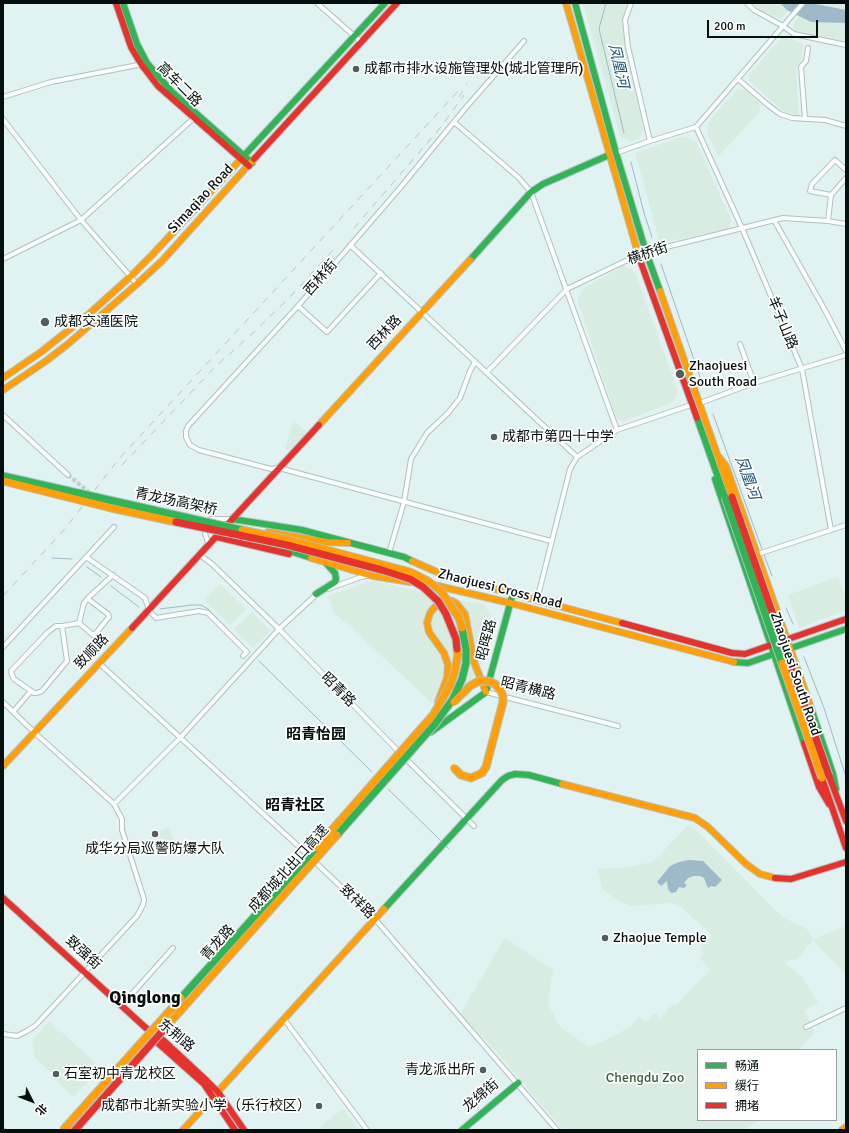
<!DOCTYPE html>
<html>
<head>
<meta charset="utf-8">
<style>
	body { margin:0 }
	#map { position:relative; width:849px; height:1133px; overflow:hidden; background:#e0f2f1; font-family:Signika,"Noto Sans SC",sans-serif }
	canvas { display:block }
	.frame { position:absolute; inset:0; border:4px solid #040f0e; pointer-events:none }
	.legend { position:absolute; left:697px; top:1049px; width:140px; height:72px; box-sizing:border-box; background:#fff; border:1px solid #9b9f9f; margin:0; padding:5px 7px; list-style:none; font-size:12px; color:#040f0e }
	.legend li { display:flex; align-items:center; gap:8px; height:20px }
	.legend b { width:20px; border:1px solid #9b9f9f }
	.north { position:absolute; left:12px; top:1081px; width:40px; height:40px; -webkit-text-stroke:3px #fff; paint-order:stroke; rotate:132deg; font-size:11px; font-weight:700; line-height:16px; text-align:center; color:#040f0e }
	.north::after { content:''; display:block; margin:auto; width:14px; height:18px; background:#040f0e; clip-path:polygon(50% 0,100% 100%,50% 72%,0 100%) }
	.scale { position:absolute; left:707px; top:20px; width:111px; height:18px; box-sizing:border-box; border:2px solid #040f0e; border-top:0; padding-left:5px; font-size:12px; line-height:14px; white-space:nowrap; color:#040f0e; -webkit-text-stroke:3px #fff; paint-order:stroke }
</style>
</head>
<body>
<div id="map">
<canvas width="849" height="1133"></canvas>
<div class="frame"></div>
<ul class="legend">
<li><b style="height:5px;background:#30b455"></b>畅通</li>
<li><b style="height:5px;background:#ff9f0a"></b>缓行</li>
<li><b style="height:5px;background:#e5322d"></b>拥堵</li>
</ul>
<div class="north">北</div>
<div class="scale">200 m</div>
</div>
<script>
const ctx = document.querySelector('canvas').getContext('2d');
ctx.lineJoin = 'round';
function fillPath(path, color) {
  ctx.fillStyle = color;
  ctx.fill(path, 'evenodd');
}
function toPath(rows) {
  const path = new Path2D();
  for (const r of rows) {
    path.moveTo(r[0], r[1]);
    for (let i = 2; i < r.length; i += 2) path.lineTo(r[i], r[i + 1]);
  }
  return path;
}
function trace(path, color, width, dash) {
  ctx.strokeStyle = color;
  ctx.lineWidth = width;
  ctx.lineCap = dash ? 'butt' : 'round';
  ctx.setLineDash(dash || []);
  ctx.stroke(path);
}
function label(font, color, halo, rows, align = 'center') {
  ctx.font = font + ' Signika,"Noto Sans SC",sans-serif';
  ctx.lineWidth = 3.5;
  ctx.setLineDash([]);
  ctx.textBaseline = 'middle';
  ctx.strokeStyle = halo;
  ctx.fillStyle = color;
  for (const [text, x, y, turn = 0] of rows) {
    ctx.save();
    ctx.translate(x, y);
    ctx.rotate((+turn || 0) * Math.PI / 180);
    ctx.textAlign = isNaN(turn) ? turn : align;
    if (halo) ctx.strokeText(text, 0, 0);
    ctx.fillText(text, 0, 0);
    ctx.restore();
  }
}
const green = toPath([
	[583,3,629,3,625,11,624,35,644,131,639,138,630,142,620,136],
	[752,3,795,3,781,19,759,10],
	[811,3,835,3,846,5,846,42,803,33,794,30,793,24],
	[783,36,803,44,801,59,796,69,799,116,791,114,782,110,749,81,749,75],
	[744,89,759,102,760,111,718,157,707,133,708,122,737,90],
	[683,136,696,141,732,222,728,229,660,243,635,153],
	[624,266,635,272,678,392,672,402,622,422,616,418,577,299,584,288],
	[293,420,307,432,290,451,288,451,285,449],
	[838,577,846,599,846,610,799,628,788,595],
	[372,581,484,605,492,617,481,667,469,697,431,702,333,611,328,596],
	[220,584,246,609,230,625,204,600],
	[252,612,271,631,253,648,234,629],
	[689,825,696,830,777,912,786,919,806,928,813,939,846,926,846,976,843,971,818,946,813,940,797,959,786,961,784,963,802,977,818,1002,805,1010,815,1032,798,1050,698,1050,698,1120,757,1120,756,1122,746,1130,563,1130,495,1050,460,1014,505,938,553,970,548,1004,560,1027,589,1047,614,1036,631,1026,639,1016,646,1022,654,1013,660,1018,672,1005,675,1006,710,970,700,958,704,953,701,946,712,935,678,905,670,903,634,906,629,905,621,902,602,889,598,869,624,868,652,862,660,855,687,826],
	[168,827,175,844,151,854,149,837],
	[49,1021,100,1067,74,1097,51,1076,53,1074,35,1058,32,1040],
	[343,1109,359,1130,323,1130,320,1126]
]);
const water = toPath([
	[780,3,810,3,846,10,846,23,811,22,787,10],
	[689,860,703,861,722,880,715,887,711,886,708,888,704,878,700,876,694,876,688,878,684,883,687,885,684,888,679,887,676,892,671,893,668,889,667,881,661,886,657,882,670,866,679,862]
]);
const stream = toPath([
	[606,3,599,29,624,133],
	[631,162,644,213,652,237],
	[661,264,701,380],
	[713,414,762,549],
	[764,555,772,576],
	[52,558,72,559],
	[87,567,101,577],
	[111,586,139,607],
	[786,608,793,624],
	[160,609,192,605,201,605,208,609,248,650],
	[804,657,824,708,846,777],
	[259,661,372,772],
	[388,789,442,842],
	[445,845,449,849],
	[3,1127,7,1130]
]);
const streetTunnel = toPath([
	[68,475,90,493]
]);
const street = toPath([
	[317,3,361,42],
	[631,3,625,20,628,47,650,141],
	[747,3,754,10,783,26,794,34,846,45],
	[524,41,463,111,400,188,298,306,188,426,186,431,186,437,190,445,199,450,271,469,279,468,551,541],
	[738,79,768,105,780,114,792,118,825,120,846,126],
	[3,97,51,82,143,64],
	[3,119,81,220,137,284],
	[805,119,801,67,806,61,808,48],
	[454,122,519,178,531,192,617,430],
	[696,127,742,228,802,369,831,530],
	[616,153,650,141,696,127,803,3],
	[831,195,810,191,812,184,835,160,846,170],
	[774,220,826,312,846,351],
	[828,221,831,195,846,178],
	[350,245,577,457],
	[3,259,81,220,194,118],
	[298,306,327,332,381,273],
	[740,344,754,383],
	[487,372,567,289,638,255,646,252,783,218,828,221,846,224],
	[700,403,754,383,846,355],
	[3,415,68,475],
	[211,519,232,519],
	[203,527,209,546],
	[389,553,404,502,411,459,427,433,448,413,460,398,470,371,475,362],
	[200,555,212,564,279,629,400,753],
	[755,555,846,525],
	[86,557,145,598,149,610,156,618,199,611,208,613,247,652,243,656],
	[328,589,361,577,367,576],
	[537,600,570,469,577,457,617,430,691,405],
	[79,623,93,635,96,633,109,617,108,614,88,599],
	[62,626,67,661,42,691,37,693,34,693,14,679,12,675,11,671,48,632,56,626,62,626,79,623,84,603,89,597,113,575],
	[3,647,114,527],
	[99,663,309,856],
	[486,692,618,726],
	[3,702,35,733,114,804,122,819,122,830,144,899,143,905,137,916,35,1026,27,1031,17,1036,3,1034],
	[13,712,31,691],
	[405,758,474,826],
	[114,804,180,738,279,629,318,593],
	[314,861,375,919,557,1130],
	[122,1005,173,948],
	[284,1019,367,1130],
	[806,1027,846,1008]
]);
const fast = toPath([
	[123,3,137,44,147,63,172,92,252,163],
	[575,3,616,153,646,252,660,291],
	[240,160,385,3],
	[470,260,531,192,543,184,609,155],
	[697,418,725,497],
	[715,479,804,743],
	[232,519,302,530,404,557,412,561],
	[263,543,315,559],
	[316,594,335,582,336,579,335,573,325,562],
	[734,662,748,663,846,629],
	[810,705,833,774,836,789],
	[431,732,486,692,513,593],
	[384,909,502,780,508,776,515,774,529,775,562,784],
	[462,1130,518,1083]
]);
const slow = toPath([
	[566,3,640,260],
	[660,291,732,497],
	[3,378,41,352,89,314,130,277,153,254,240,160],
	[3,390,46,361,68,344,137,284,162,261,254,159],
	[319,425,470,260],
	[719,457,726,466,810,705],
	[268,532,326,542,348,543],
	[311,558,373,576,410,582],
	[412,561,446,576,622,623],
	[434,585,510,603,734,662],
	[438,702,447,678,448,665,444,653,429,632,427,623,430,613,434,608,438,604,446,600,452,601,457,604,465,614,474,662,486,692],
	[3,766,132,628],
	[562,784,695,818,708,827,746,864,760,874,775,878],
	[69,1130,159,1029],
	[183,1130,384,909],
	[842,1130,846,1127]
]);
const jam = toPath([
	[116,3,131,47,141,64,158,86,249,166],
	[254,159,397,3],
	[640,260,697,418],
	[217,537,289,554],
	[622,623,732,653,745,654,846,619],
	[132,628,319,425],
	[804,743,819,787,829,804],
	[829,776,846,821],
	[822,778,846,848],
	[775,878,791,879,846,862],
	[3,898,146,1028,164,1041,207,1081,218,1092,244,1130],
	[153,1037,159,1044,204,1084,235,1130]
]);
const rail = toPath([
	[459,97,467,84],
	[354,228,441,127,464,95],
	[122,465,216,366,253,333,290,297,334,249],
	[3,596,64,530,118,460,460,89]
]);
const fastBridge = toPath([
	[3,476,242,530],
	[725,497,782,663],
	[337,835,435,724,453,699,462,679,466,663,466,649,462,628],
	[181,998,316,848]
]);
const slowBridge = toPath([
	[3,481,111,508,176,522],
	[242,530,289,540,410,572,428,581,441,591,459,618,462,628],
	[782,663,822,778],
	[454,702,470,686,479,681,488,681,495,684,501,691,503,696,503,702,486,767,482,773,471,778,461,775,454,768],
	[316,848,433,715,450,686,455,671,458,654,457,649],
	[166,1027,337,835],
	[63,1130,181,998]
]);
const jamBridge = toPath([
	[732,497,829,776],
	[176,522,287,545,382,570,410,579,423,587,438,601,446,614,456,639,457,649],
	[75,1130,166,1027]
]);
const markers = [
	[356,69,4,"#515e5d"],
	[45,322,5,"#515e5d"],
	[680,374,5,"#515e5d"],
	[494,437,4,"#515e5d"],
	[155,834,4,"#515e5d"],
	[605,938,4,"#515e5d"],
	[483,1070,4,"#515e5d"],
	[56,1074,4,"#515e5d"],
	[319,1106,4,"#515e5d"]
];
const poiNames = [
	["成都市排水设施管理处(城北管理所)",364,69],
	["成都交通医院",54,322],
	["Zhaojuesi",689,366],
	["South Road",689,382],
	["成都市第四十中学",502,437],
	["成华分局巡警防爆大队",155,849,"center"],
	["Zhaojue Temple",613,938],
	["青龙派出所",475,1070,"right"],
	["石室初中青龙校区",64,1074],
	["成都市北新实验小学（乐行校区）",311,1106,"right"]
];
const streetNames = [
	["高车二路",179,85,45],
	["Simaqiao Road",201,199,-47],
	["横桥街",648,254,-19],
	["西林街",321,278,-49],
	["羊子山路",782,323,67],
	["西林路",385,333,-47],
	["青龙场高架桥",176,502,12],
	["Zhaojuesi Cross Road",500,589,14],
	["昭晖路",487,640,-75],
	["致顺路",92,652,-47],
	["Zhaojuesi South Road",795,674,71],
	["昭青横路",528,689,14],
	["昭青路",338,690,45],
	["成都城北出口高速",289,869,-48],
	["致祥路",357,902,44],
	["青龙路",218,943,-48],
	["致强街",83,953,42],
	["东荆路",176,1036,40],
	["龙绵街",481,1096,-40]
];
const parkNames = [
	["Chengdu Zoo",645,1078]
];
const waterNames = [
	["凤凰河",618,66,77],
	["凤凰河",747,478,70]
];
const neighbourhoodNames = [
	["昭青怡园",316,735],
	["昭青社区",295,806]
];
const districtNames = [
	["Qinglong",145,998]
];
fillPath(green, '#d9ece2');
fillPath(water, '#9eb9c9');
trace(stream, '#9eb9c9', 1);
trace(streetTunnel, '#bfd0cf', 4, [4, 2]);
trace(street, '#b2c0c0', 6);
trace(fast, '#b2c0c0', 8);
trace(slow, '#b2c0c0', 8);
trace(jam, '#b2c0c0', 8);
trace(street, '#fafdfd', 4);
trace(fast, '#30b455', 6);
trace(slow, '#ff9f0a', 6);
trace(jam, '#e5322d', 6);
trace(rail, '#bbc1c0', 1, [7, 7]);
trace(fastBridge, '#b2c0c0', 9, []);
trace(slowBridge, '#b2c0c0', 9, []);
trace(jamBridge, '#b2c0c0', 9, []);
trace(fastBridge, '#30b455', 7);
trace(slowBridge, '#ff9f0a', 7);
trace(jamBridge, '#e5322d', 7);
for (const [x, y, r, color] of markers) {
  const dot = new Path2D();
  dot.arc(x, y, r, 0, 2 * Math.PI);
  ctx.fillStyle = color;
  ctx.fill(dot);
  trace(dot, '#fff', 1.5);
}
label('14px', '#040f0e', '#fff', poiNames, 'left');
label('14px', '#040f0e', '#fff', streetNames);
label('14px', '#335f39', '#fff', parkNames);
label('italic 15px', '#1b5274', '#fff', waterNames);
label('bold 15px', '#040f0e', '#fff', neighbourhoodNames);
label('bold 18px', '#040f0e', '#fff', districtNames);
</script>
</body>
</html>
